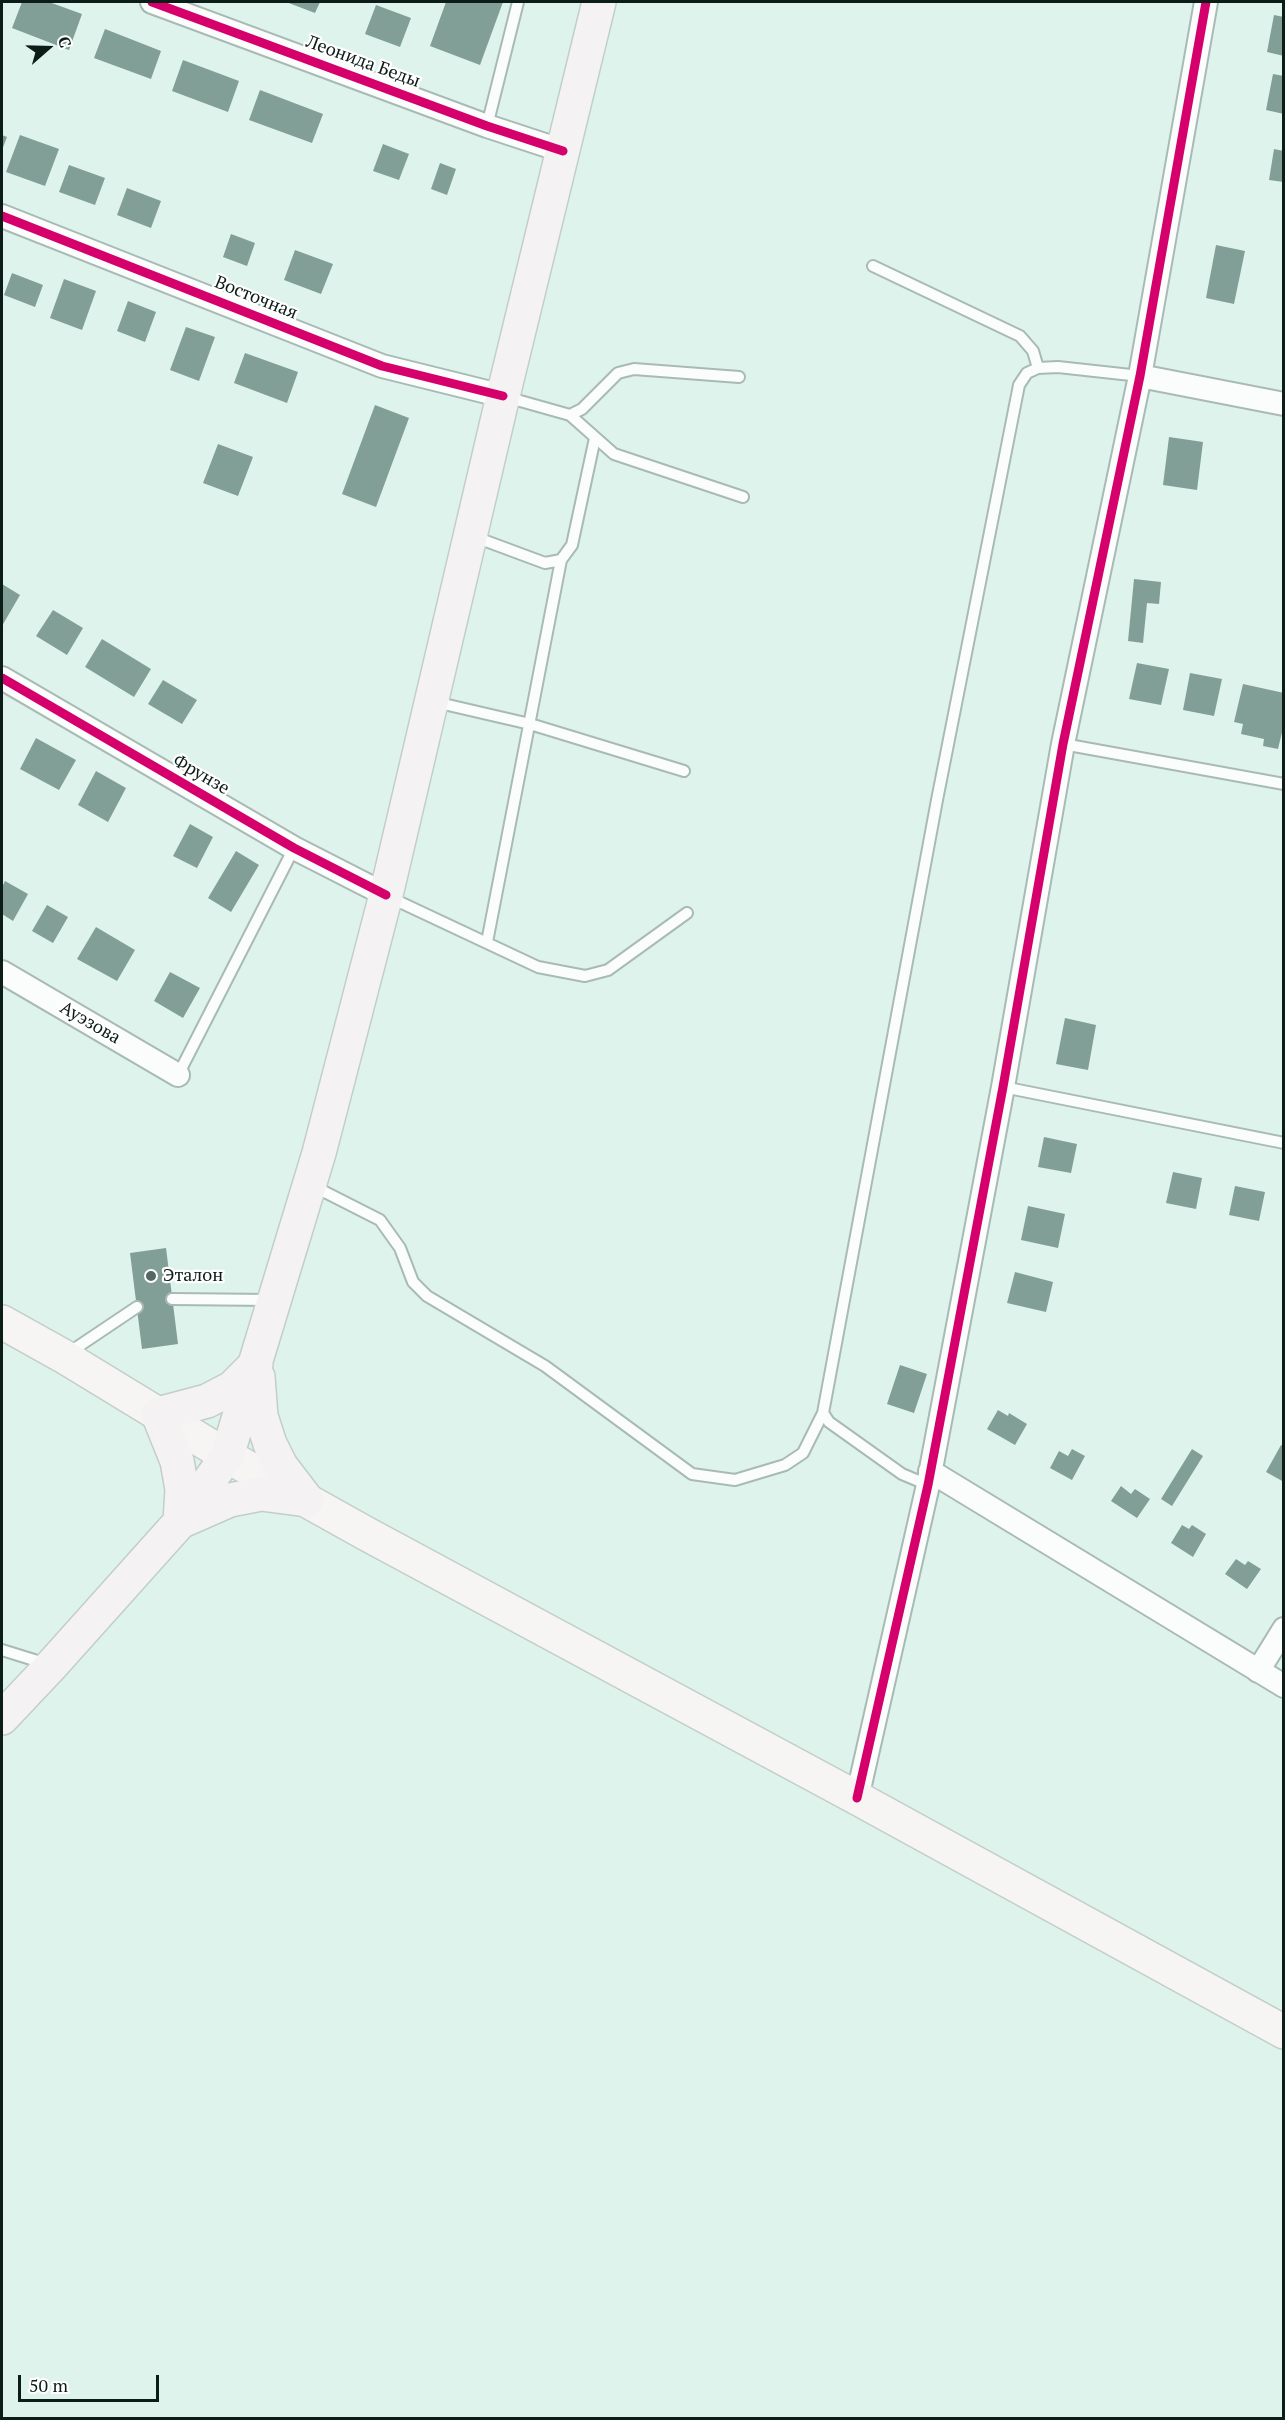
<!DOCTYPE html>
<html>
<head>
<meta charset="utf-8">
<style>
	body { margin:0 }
	#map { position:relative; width:1285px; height:2420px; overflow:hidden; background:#ddf3ec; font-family:"PT Serif",serif }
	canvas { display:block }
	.frame { position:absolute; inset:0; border:3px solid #0c1c17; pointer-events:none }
	.north { position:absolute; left:18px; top:18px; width:60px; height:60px; -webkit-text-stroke:4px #fff; paint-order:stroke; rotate:70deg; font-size:16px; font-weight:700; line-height:24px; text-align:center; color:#0c1c17 }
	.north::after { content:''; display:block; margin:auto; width:21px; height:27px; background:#0c1c17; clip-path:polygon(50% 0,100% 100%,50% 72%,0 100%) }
	.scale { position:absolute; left:18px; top:2375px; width:141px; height:27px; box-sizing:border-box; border:3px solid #0c1c17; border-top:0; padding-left:8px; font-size:18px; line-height:21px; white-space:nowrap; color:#0c1c17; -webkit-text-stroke:4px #fff; paint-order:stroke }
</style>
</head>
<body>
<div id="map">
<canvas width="1285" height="2420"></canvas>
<div class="frame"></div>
<div class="north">С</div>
<div class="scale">50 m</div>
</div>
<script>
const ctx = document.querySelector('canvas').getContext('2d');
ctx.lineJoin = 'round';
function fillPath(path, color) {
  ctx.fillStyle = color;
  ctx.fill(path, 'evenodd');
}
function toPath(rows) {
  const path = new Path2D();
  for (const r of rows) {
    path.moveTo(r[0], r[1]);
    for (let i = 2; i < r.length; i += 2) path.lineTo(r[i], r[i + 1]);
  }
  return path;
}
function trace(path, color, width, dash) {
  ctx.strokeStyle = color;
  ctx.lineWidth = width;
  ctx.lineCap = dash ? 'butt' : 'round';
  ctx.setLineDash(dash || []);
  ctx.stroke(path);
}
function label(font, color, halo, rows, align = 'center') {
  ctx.font = font + ' "PT Serif",serif';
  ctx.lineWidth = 4.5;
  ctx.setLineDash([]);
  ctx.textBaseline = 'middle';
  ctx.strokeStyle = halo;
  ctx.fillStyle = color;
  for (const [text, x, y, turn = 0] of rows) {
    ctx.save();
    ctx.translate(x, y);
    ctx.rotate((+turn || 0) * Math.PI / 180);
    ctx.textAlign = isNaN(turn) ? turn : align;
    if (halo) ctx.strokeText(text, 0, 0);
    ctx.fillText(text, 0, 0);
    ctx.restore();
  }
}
const building = toPath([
	[22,2,49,2,82,14,69,50,12,28],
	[286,2,320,2,315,13],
	[446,2,503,2,480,65,430,46],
	[376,5,411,18,400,47,365,34],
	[1274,15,1284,17,1284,56,1267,52],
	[105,29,161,51,151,79,94,58],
	[183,60,239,81,228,112,172,91],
	[1273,74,1284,76,1284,114,1266,110],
	[260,90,323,114,312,143,249,120],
	[2,135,7,137,2,150],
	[20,135,59,149,45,186,6,172],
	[383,144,409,154,399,180,373,171],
	[1274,149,1284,151,1284,182,1269,180],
	[440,163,456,169,447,195,431,189],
	[69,165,105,178,95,205,59,192],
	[127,188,161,201,151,228,117,215],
	[231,234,255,243,247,266,223,257],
	[1216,245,1245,251,1234,304,1206,298],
	[295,250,333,264,321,294,284,280],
	[12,273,43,285,35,307,4,295],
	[64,279,96,291,82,330,50,318],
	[128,301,156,312,145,342,117,331],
	[186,327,215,337,199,381,170,370],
	[245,353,298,372,287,403,234,383],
	[375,405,409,418,376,507,342,494],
	[1169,437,1203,442,1197,490,1163,485],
	[218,444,253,457,238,496,203,483],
	[1134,579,1161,582,1159,604,1147,603,1143,643,1128,641],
	[2,584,20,595,2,626],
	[53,610,83,628,67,655,36,636],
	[102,639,151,669,134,697,85,667],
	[1137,663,1169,669,1161,705,1129,699],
	[1190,673,1222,679,1214,716,1183,710],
	[163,680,197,700,182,724,148,704],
	[1243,684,1284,693,1284,724,1278,749,1263,746,1264,739,1241,734,1243,724,1234,722],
	[36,738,76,760,59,790,20,769],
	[96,771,126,788,108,822,78,805],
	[190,824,213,837,197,868,173,856],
	[236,851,259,865,231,912,208,898],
	[5,881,28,894,13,921,2,914,2,887],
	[47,905,68,917,53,943,32,931],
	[96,927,135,950,117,981,77,959],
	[170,972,200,988,183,1018,154,1001],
	[1065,1018,1096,1025,1088,1070,1056,1064],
	[1044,1137,1077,1144,1071,1173,1038,1167],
	[1173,1172,1202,1178,1196,1209,1166,1203],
	[1235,1186,1265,1192,1259,1221,1229,1215],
	[1028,1206,1065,1214,1058,1248,1021,1240],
	[166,1248,178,1344,142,1349,130,1253],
	[1015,1272,1053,1282,1046,1312,1007,1303],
	[900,1365,927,1374,914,1413,887,1404],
	[998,1410,1008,1416,1009,1413,1027,1424,1015,1445,987,1429],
	[1281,1445,1284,1446,1284,1482,1266,1472],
	[1072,1449,1085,1456,1072,1480,1050,1468,1059,1451,1068,1456],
	[1192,1449,1203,1456,1172,1506,1161,1499],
	[1121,1486,1131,1494,1135,1489,1150,1499,1137,1518,1111,1501],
	[1182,1525,1189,1529,1192,1525,1206,1534,1193,1557,1171,1543],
	[1236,1559,1245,1565,1248,1561,1261,1569,1247,1589,1225,1574]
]);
const service = toPath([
	[487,126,518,2],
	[873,266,1020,336,1033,351,1038,368],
	[506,397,570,415,614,454,743,497],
	[570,415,582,409,618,373,634,369,739,377],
	[475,537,545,563,561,560,572,545,595,438],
	[435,702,530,724,684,771],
	[1063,744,1284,784],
	[389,897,538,967,585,976,608,970,687,913],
	[487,942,561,560],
	[178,1075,294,848],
	[1003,1087,1284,1143],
	[313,1186,380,1220,400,1248,413,1282,427,1296,545,1366,692,1474,735,1480,785,1465,803,1453,823,1413],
	[172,1299,271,1300],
	[67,1354,137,1307],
	[928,1485,902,1474,829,1422,823,1413,937,800,1019,385,1027,373,1038,368,1058,367,1140,376],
	[2,1650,47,1664]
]);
const minor = toPath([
	[152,2,487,126,563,151],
	[2,216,382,366,503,396],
	[1140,376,1284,404],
	[2,678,294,848,386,895],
	[2,972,178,1075],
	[930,1471,1284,1686],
	[1258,1671,1284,1629],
	[857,1798,928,1485,1003,1087,1063,744,1140,376,1206,2]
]);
const primary = toPath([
	[2,1322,63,1356,227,1456,365,1533,857,1798,1284,2032]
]);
const trunk = toPath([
	[256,1364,232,1388,207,1401,158,1414,177,1461,182,1489,180,1522,230,1500,261,1494,307,1500],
	[258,1377,261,1416,270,1444,281,1466,307,1500],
	[2,1718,51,1666,180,1522,227,1456,319,1153,386,895,503,396,599,2]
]);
const cycleway = toPath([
	[152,2,487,126,563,151],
	[2,216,382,366,503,396],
	[2,678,294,848,386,895],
	[857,1798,928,1485,1003,1087,1063,744,1140,376,1206,2]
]);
const markers = [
	[151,1276,6,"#556762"]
];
const streetNames = [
	["Леонида Беды",363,62,20],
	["Восточная",256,298,22],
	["Фрунзе",201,775,30],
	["Ауэзова",90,1023,30]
];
const poiNames = [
	["Эталон",163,1276]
];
fillPath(building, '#829f97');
trace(service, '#a9bab5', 14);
trace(minor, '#a9bab5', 26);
trace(primary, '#c2cec9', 36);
trace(trunk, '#c2cec9', 36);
trace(service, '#fafdfc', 10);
trace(minor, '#fafdfc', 22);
trace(primary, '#f6f5f4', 33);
trace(trunk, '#f4f2f2', 33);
trace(cycleway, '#d6006c', 9);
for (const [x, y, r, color] of markers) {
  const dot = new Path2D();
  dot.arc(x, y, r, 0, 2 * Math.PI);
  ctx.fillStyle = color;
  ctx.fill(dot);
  trace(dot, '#fff', 2);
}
label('18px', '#0c1c17', '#fff', streetNames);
label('18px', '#0c1c17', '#fff', poiNames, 'left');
</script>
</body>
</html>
